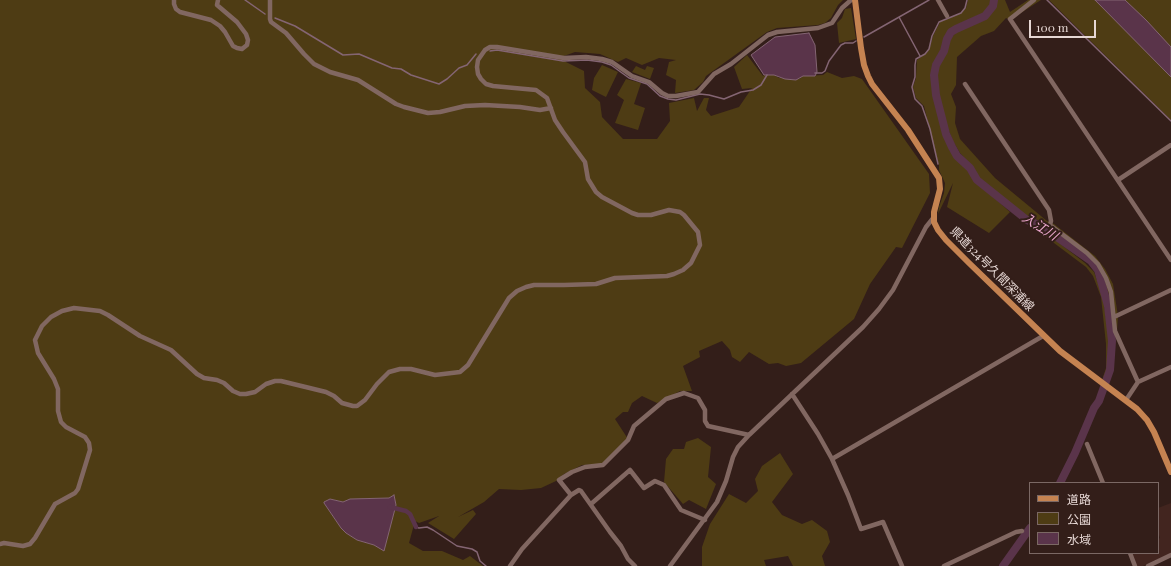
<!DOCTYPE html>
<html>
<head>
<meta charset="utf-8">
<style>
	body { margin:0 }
	#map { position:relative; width:1171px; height:566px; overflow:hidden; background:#331e19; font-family:"Playfair Display","Noto Sans JP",serif }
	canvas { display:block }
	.legend { position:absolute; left:1029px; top:482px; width:130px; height:72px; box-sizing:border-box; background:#331e19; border:1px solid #7b6864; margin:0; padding:5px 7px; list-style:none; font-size:12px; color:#e6d7d4 }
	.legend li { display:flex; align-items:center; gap:8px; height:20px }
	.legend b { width:20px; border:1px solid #7b6864 }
	.scale { position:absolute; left:1029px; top:20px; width:67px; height:18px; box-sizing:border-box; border:2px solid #e6d7d4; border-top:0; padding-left:5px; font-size:12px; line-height:14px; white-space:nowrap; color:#e6d7d4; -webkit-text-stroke:3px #331e19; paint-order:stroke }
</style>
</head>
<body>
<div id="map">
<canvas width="1171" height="566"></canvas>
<ul class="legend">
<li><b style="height:5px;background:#c58351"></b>道路</li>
<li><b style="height:11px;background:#4e3c14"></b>公園</li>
<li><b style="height:11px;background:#5a344a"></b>水域</li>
</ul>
<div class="scale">100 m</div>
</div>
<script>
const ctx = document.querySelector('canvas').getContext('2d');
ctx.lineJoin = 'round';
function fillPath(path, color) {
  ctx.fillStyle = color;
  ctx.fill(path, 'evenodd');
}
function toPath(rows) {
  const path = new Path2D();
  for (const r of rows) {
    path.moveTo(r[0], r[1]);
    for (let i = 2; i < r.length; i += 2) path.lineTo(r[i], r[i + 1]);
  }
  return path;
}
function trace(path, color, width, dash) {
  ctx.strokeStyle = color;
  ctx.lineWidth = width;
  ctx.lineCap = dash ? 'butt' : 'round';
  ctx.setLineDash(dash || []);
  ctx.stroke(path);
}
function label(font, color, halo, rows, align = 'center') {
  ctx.font = font + ' "Playfair Display","Noto Sans JP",serif';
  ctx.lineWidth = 4;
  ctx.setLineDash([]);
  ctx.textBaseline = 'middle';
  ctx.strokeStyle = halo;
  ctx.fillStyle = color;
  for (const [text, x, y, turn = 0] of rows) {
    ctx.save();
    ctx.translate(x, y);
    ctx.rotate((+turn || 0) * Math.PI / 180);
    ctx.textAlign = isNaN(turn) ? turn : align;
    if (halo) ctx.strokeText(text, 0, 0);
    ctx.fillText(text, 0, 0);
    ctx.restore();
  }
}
const built = toPath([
	[1171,503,1171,553,1143,566,1136,566,1132,553,1158,553,1158,539,1160,538,1158,532,1158,508]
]);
const green = toPath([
	[0,0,843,0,838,5,831,18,825,23,818,25,777,28,767,32,706,76,703,82,694,90,675,93,676,80,666,75,669,62,676,60,659,58,642,65,626,58,618,62,600,54,575,52,564,56,566,62,584,71,585,88,600,102,602,117,623,139,657,139,670,121,669,103,694,98,697,111,704,98,709,98,706,110,711,116,739,107,752,88,742,89,734,67,747,55,763,76,764,75,774,75,779,78,799,79,803,76,823,75,827,72,842,78,854,76,862,79,929,174,930,193,902,248,896,247,870,284,854,319,801,363,786,366,778,363,769,364,749,352,740,362,732,357,730,350,722,341,699,351,700,357,683,366,692,391,680,391,657,403,642,396,632,403,628,412,623,412,615,419,628,439,602,464,582,465,564,474,556,481,541,488,521,490,499,489,484,502,458,517,473,510,476,514,454,539,428,523,439,516,419,523,415,521,409,543,423,551,442,551,463,560,470,556,483,566,0,566],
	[370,498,389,498,384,550,374,545,357,540,346,533,341,528,324,503,330,499,343,502],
	[968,0,991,0,991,2,987,12,952,28,946,36,934,67,932,88,950,151,963,164,973,179,1010,212,989,233,947,207,953,183,938,214,939,207,944,193,945,183,939,170,939,166,924,106,916,98,913,87,916,78,917,60,925,54,929,50,933,36,940,22,961,13,966,8],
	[996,0,1005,0,1010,12,1028,0,1041,0,1010,20,1006,18,994,31,981,36,957,57,956,85,951,94,956,107,955,123,960,139,995,178,1047,221,1054,224,1095,256,1105,269,1113,284,1118,316,1117,331,1114,334,1109,295,1099,270,1092,261,1038,220,1026,217,990,189,976,175,973,167,960,153,953,141,947,126,938,90,938,68,950,40,956,32,988,16,997,3],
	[1049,0,1102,0,1171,71,1171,120],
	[1114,0,1171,0,1171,60],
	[851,8,856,39,839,43,837,23,842,18,845,9],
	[602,65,618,72,606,97,592,90,594,78],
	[636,66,645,70,647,66,654,68,650,79,632,72],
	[626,79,641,83,634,104,645,108,638,130,615,123,624,100,617,95],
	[1034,228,1041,229,1085,263,1094,272,1103,296,1109,340,1108,369,1102,380,1106,368,1106,344,1101,297,1093,276,1086,267],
	[698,438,711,447,708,477,716,484,706,509,689,500,683,504,664,482,666,459,673,449,684,449,686,442],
	[780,453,793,474,772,502,782,515,802,524,812,520,827,531,830,542,822,556,825,566,793,566,788,556,764,560,766,566,702,566,702,547,710,524,729,494,746,503,758,491,755,479,762,466]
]);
const water = toPath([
	[1095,0,1125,0,1146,20,1171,47,1171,77,1095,0],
	[809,33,815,45,817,72,815,76,803,76,796,80,785,79,774,75,764,75,751,55,775,37,809,33],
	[394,495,396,505,384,551,374,545,357,540,346,533,341,528,324,503,324,502,330,499,343,502,350,499,389,498,394,495]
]);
const stream = toPath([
	[245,0,265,14],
	[1047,0,1171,121],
	[899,17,920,56],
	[275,18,295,26,343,55,359,54,392,68,401,69,411,75,439,84,447,79,459,68,467,65,476,54],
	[864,37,929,0],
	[490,51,497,50,563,61,587,60,602,62,611,65,629,78,647,84,660,96,668,99,676,100,700,94,709,95,724,99,741,92,753,90,761,85,767,75],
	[815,73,822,73,825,71,829,61,841,45,845,43,853,43,856,41],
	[938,164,930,129,922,106,915,99,912,87,915,77,915,65,916,59,925,54,929,49,932,36,939,22,961,13,965,8,967,0],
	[416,527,419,528,427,527,433,530,457,546,472,549,477,552,480,561,486,566]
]);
const canal = toPath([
	[390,507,406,511,410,514,416,527]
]);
const river = toPath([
	[994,0,993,6,985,16,956,29,951,32,947,39,944,51,936,65,934,75,936,95,946,134,952,147,957,156,970,168,977,180,1027,220,1041,226,1091,261,1098,270,1108,306,1112,341,1110,370,1099,401,1094,408,1075,453,1060,483],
	[1003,566,1030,528]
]);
const minor = toPath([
	[174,0,174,4,176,9,180,12,211,20,220,26,225,32,233,46,237,48,242,49,247,45,248,40,246,34,237,22,217,5,218,0],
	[270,0,270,19,271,22,286,33,304,54,314,64,330,72,358,80,396,104,404,107,428,113,440,112,465,106,485,105,520,107,540,110,551,108],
	[938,0,947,16],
	[1034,0,1010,19,1171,260],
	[965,84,1049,210,1051,221,1050,225,1087,253,1098,264,1106,278,1111,292,1115,331,1138,382],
	[1118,180,1171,145],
	[1114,317,1171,290],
	[792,394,818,434,832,459,848,495,861,529,883,522,902,566],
	[1126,400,1138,382,1171,367],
	[1087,444,1103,483],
	[832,459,1043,336],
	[591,504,630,470,644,488,655,481,664,485,681,510,705,520],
	[0,544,4,543,23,546,30,544,35,538,55,504,75,493,78,489,90,450,89,443,85,437,66,427,61,422,58,411,58,389,54,379,38,353,35,340,42,326,51,317,62,311,74,308,100,311,108,315,140,336,171,350,197,374,204,378,217,380,224,383,233,391,240,394,246,394,255,392,266,384,275,381,281,381,326,392,334,396,342,403,353,406,357,406,365,400,377,384,389,372,400,369,411,369,435,375,460,372,468,365,509,298,517,291,526,287,534,285,564,285,596,284,615,278,667,276,674,274,683,270,691,263,700,245,698,232,684,215,680,212,669,210,651,215,638,215,632,213,602,197,596,192,588,179,585,162,563,132,555,120,547,98,536,90,493,86,486,84,481,79,478,74,477,67,478,60,485,50,490,47,497,47,564,58,586,57,602,59,612,62,632,76,649,82,662,93,668,96,676,96,698,92,714,74,731,64,768,35,777,32,818,28,832,23,842,8,851,0],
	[1130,553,1135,566],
	[510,566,522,549,571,495],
	[635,566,628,559,621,546,610,532,581,491,579,490,571,495,559,480,572,472,585,467,603,465,628,440,634,426,666,399,684,393,698,398,705,410,705,421,708,426,749,435],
	[670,566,717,502,726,481,733,457,738,447,749,435,863,327,879,309,893,290,926,227,934,217],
	[944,566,1016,532,1022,531],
	[1148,566,1171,555]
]);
const major = toPath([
	[855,0,861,48,864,65,868,76,872,84,908,130,939,178,940,189,934,212,934,222,938,230,946,240,968,262,1060,351,1137,409,1147,420,1154,432,1171,472]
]);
const streetNames = [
	["県道324号久間深浦線",992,269,45]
];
const waterNames = [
	["入江川",1040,227,32]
];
fillPath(built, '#42251f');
fillPath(green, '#4e3c14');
fillPath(water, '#5a344a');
trace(water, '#846573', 1);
trace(stream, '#846573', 1.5);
trace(canal, '#5a344a', 4.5);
trace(river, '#5a344a', 8);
trace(minor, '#816761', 4.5);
trace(major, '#c58351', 6);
label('12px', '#e6d7d4', '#331e19', streetNames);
label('italic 13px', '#eca8ce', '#331e19', waterNames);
</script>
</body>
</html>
